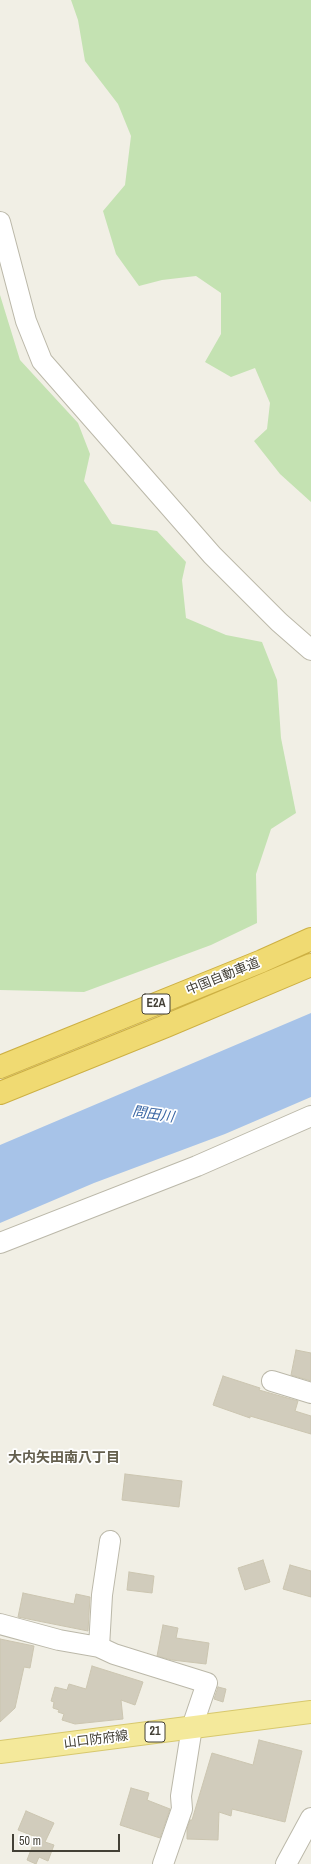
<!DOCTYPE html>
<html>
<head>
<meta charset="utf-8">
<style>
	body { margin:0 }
	#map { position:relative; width:311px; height:1864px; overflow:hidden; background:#f1efe5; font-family:"Archivo Narrow",sans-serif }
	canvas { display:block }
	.scale { position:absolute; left:12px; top:1834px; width:108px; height:18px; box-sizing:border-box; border:2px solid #434036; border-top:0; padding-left:5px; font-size:12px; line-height:14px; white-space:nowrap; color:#434036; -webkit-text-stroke:3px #fff; paint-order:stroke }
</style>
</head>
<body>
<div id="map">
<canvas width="311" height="1864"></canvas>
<div class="scale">50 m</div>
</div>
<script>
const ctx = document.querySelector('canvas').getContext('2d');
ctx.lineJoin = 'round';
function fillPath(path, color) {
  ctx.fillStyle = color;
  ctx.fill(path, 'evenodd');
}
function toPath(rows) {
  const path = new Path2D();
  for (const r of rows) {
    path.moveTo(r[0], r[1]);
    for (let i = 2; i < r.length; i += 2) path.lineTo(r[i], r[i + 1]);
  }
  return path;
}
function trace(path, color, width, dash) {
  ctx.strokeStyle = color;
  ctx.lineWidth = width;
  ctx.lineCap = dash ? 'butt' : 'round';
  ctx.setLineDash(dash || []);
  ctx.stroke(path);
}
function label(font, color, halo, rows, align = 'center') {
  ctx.font = font + ' "Archivo Narrow","Noto Sans JP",sans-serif';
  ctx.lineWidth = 3.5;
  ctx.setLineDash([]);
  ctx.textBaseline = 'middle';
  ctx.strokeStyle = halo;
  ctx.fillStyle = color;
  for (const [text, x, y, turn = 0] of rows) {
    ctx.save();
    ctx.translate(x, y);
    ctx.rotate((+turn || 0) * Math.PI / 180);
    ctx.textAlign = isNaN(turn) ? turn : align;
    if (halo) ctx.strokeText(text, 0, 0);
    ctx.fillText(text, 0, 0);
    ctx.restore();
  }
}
const green = toPath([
	[71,0,311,0,311,502,280,474,254,441,267,429,270,403,255,368,231,377,205,362,221,334,221,293,196,276,162,280,139,286,116,254,103,211,125,185,131,136,118,104,85,61,78,20],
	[0,295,20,360,78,423,90,454,84,481,112,524,157,531,186,562,182,580,186,618,226,635,262,642,277,680,281,738,296,813,271,829,256,874,257,923,211,945,84,992,0,990]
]);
const water = toPath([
	[311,1013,311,1097,225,1134,94,1183,0,1223,0,1145]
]);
const building = toPath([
	[296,1350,311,1353,311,1381,291,1375,296,1350],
	[223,1376,260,1388,259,1390,298,1401,295,1411,311,1416,311,1434,250,1416,250,1418,213,1405,223,1376],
	[125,1474,182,1481,179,1507,122,1500,125,1474],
	[263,1560,270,1582,245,1590,238,1568,263,1560],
	[290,1565,311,1571,311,1597,283,1589,290,1565],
	[129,1572,154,1576,152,1593,127,1590,129,1572],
	[23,1593,74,1604,76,1594,90,1597,88,1631,18,1617,23,1593],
	[163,1625,178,1628,176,1638,209,1643,206,1664,172,1660,157,1656,163,1625],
	[0,1639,34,1646,30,1668,24,1667,15,1708,0,1722,0,1639],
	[92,1666,143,1682,135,1705,121,1700,123,1719,75,1724,62,1720,64,1714,58,1712,59,1710,53,1708,54,1702,51,1701,55,1687,67,1690,69,1684,86,1689,92,1666],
	[218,1687,226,1689,223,1702,214,1699,218,1687],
	[259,1740,302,1751,285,1822,232,1809,231,1816,219,1812,218,1840,187,1839,187,1829,190,1820,192,1820,212,1753,253,1765,259,1740],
	[131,1788,149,1793,147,1800,170,1809,160,1838,120,1825,131,1788],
	[26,1811,54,1823,45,1842,54,1845,48,1861,39,1857,36,1864,27,1860,36,1837,18,1830,26,1811]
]);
const minor = toPath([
	[0,222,26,321,42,361,212,555,279,622,311,650],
	[0,1243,197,1166,311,1116],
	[272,1381,311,1393],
	[110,1541,102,1595,99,1647,114,1654,207,1683,192,1727,181,1796,182,1809,163,1864],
	[0,1624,59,1640,99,1647],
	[286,1864,311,1818]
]);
const major = toPath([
	[0,1752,311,1712]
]);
const highway = toPath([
	[0,1067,262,961,311,939],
	[0,1093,166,1026,311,965]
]);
const shields = [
	[156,1004,28],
	[155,1732,20]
];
const shieldNames = [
	["E2A",156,1004],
	["21",155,1732]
];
const streetNames = [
	["中国自動車道",223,977,-22],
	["山口防府線",96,1740,-7]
];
const waterNames = [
	["問田川",153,1115,8]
];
const neighbourhoodNames = [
	["大内矢田南八丁目",64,1458]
];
fillPath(green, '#c4e2b2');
fillPath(water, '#a7c3e8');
fillPath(building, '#d1ccbc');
trace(building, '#cbc5b0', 1);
trace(minor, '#bbb8a9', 22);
trace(major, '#d7c86d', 24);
trace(highway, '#cdb043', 24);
trace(minor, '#fff', 20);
trace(major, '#f4e99b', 22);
trace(highway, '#f0da72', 22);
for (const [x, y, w] of shields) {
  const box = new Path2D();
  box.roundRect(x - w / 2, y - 10, w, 20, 3);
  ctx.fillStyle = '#fff';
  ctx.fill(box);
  trace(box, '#434036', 1);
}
label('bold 12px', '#434036', null, shieldNames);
label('13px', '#434036', '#fff', streetNames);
label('italic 14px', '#3a66a4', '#fff', waterNames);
label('bold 14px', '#645f4e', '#fff', neighbourhoodNames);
</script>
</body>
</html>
